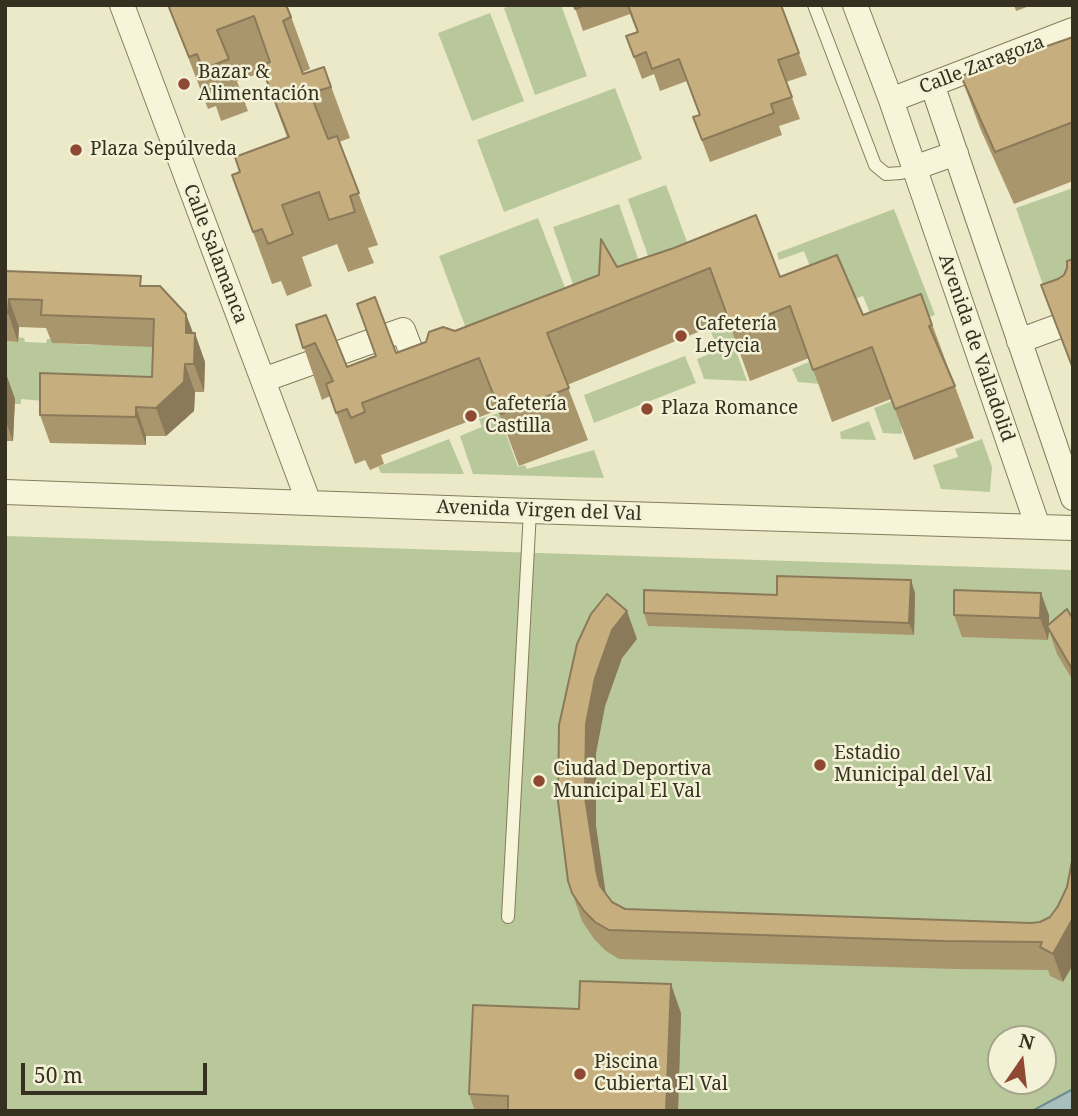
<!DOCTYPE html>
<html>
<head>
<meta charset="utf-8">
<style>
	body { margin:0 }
	#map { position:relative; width:1078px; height:1116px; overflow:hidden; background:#ebe9c7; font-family:"Noto Serif",serif }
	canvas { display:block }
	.frame { position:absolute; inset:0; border:7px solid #363020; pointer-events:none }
	.north { position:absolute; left:987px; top:1025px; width:70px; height:70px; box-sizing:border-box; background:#f3f1d6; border:2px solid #a7a48d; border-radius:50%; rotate:14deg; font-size:19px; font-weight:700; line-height:28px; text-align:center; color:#363020 }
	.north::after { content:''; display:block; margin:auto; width:24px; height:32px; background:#8f4832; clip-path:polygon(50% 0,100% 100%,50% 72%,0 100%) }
	.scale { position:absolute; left:21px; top:1063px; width:186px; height:32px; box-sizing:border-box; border:4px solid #363020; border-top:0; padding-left:9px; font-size:21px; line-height:24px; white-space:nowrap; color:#363020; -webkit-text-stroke:5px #f3f1d6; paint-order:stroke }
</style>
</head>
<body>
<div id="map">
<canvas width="1078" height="1116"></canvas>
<div class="frame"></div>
<div class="north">N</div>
<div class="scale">50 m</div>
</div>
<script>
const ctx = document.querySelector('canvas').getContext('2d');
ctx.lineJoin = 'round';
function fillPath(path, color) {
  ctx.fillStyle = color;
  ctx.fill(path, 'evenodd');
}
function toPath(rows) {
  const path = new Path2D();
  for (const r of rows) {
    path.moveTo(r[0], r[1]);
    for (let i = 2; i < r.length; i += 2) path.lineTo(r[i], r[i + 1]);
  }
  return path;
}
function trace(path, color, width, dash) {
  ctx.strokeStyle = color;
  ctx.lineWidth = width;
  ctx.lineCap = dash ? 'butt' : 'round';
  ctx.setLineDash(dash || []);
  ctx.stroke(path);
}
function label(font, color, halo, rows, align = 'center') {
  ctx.font = font + ' "Noto Serif",serif';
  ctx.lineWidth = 5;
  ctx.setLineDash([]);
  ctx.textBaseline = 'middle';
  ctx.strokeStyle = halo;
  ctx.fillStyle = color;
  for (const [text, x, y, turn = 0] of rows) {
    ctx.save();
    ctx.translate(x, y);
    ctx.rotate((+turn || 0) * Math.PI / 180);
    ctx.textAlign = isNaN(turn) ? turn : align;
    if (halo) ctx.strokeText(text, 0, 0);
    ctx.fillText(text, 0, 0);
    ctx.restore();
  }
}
const green = toPath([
	[513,5,561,5,587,76,535,95,504,8],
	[490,13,524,101,472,121,438,33],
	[615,88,642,159,504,212,477,140],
	[666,185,690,250,651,264,628,199],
	[1073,188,1073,319,1057,325,1016,208],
	[619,204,642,270,576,293,553,227],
	[894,209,935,315,878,333,863,296,826,309,804,251,779,260,777,253],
	[538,218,567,293,467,331,439,256],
	[749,315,757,334,733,343,747,381,704,379,697,359,719,350,710,330],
	[16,337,24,338,25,342,46,343,47,339,55,339,55,343,92,345,157,342,163,389,43,401,21,399,21,404,13,404,5,399,5,341,16,342],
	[831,353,820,384,798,382,792,369],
	[685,356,696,383,594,423,584,395],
	[914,393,901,421,902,434,883,433,874,408],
	[515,408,529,425,506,434,518,467,525,465,527,469,594,450,604,478,473,474,460,436,482,427,479,419],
	[869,421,876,440,841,439,840,432],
	[449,439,464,474,381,473,378,467],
	[982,439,992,467,990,492,941,489,933,465,958,457,955,449],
	[5,536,1073,570,1073,1089,1032,1111,5,1111],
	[1001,1039,1043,1039,1043,1081,1001,1081]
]);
const water = toPath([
	[1073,1089,1073,1111,1032,1111,1073,1089]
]);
const lane = toPath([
	[814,5,875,165,886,174,901,173,914,168],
	[508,917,530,511]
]);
const street = toPath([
	[122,5,309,503],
	[855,5,891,100,1038,527],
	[932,84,1073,498],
	[891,100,1073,30],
	[914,168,956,153],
	[1019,341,1073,321],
	[263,380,403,330,421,377],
	[5,492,530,511,1073,528]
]);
const wall = toPath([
	[168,5,287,5,310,69,303,72,303,74,324,67,343,119,350,138,339,142,378,245,368,248,374,263,348,272,337,244,302,257,312,286,287,296,281,281,272,284,232,175,240,172,287,137,263,72,237,81,248,111,221,121,216,106,208,109],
	[574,5,781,5,807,75,786,82,800,119,779,126,782,135,710,162,693,117,700,115,687,81,660,91,654,74,642,79,626,36,637,32,630,14,583,31],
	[1014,5,1032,5,1016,11],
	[1073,37,1073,181,1014,204,980,128,961,76],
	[674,248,780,277,863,315,921,294,974,438,914,460,891,399,832,422,809,358,750,381,728,320,567,385,588,440,519,466,498,410,381,455,384,464,370,470,365,460,355,464,330,396,322,400,296,325,347,367,396,353,617,267],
	[5,271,144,286,193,333,205,362,204,392,195,392,194,411,166,436,146,436,146,445,50,443,40,415,152,377,153,347,52,343,46,328,19,327,18,342,5,341],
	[5,371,15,399,13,441,5,441],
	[915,593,914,635,648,626,644,613,777,595],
	[954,615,1049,615,1049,624,1073,619,1073,681,1057,654,1049,631,1048,640,962,637],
	[637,639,622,658,605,706,596,753,596,826,606,894,612,902,625,909,1031,923,1040,922,1050,917,1063,982,1050,976,1048,970,955,969,619,959,606,951,594,939,582,921,568,881,559,725],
	[681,1013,678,1111,475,1111,469,1094]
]);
const shadedWall = toPath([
	[9,299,19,327,18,342,8,313],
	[186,314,195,338,195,333,205,362,204,392,194,364,186,333],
	[185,364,195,392,194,411,166,436,156,408],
	[5,371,15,399,13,441,5,419],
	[136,407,146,436,146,445,136,417],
	[911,580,915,593,914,635,909,623],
	[1041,593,1049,615,1049,629,1047,626,1049,631,1048,640,1040,618],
	[627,611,637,639,622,658,605,706,596,753,596,826,607,904,597,875,585,797,586,724,595,678,612,630],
	[1073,918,1073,965,1063,982,1053,954],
	[671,984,681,1013,678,1111,666,1111]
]);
const building = toPath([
	[168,5,286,5,291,17,283,21,303,74,324,67,331,87,310,93,328,139,337,136,359,193,350,196,355,212,329,220,319,192,282,205,293,234,268,244,262,229,253,232,232,175,240,172,235,157,289,137,261,66,270,62,254,16,217,30,229,59,203,69,197,54,189,57,168,5],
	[574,5,586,5,575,9,574,5],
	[628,5,781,5,799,53,778,60,792,97,771,104,774,113,702,140,693,117,700,115,679,59,652,69,646,52,634,57,626,36,638,32,628,5],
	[1073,37,1073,122,995,152,961,76,1073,37],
	[756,215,780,277,837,255,863,315,921,294,932,325,929,326,955,386,895,409,872,347,813,370,790,306,732,329,710,268,547,333,569,388,501,414,479,358,362,403,365,412,351,418,347,409,336,413,326,384,333,381,315,343,303,348,296,325,326,315,347,367,376,356,357,304,375,297,396,353,426,342,429,332,443,327,455,331,599,275,601,239,617,267,674,248,756,215],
	[1073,259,1073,365,1072,366,1041,285,1058,279,1064,275,1067,268,1067,261,1073,259],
	[5,271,141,276,140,286,160,286,186,314,186,333,195,333,194,364,185,364,184,382,156,408,136,407,136,417,40,415,40,373,152,377,154,319,41,315,42,300,9,299,8,313,5,313,5,271],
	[777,576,911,580,909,623,644,613,644,590,777,595,777,576],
	[954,590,1041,593,1040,618,954,615,954,590],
	[607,594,627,611,612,630,595,678,586,724,585,797,597,875,600,886,612,902,625,909,1031,923,1040,922,1050,917,1058,906,1067,887,1073,856,1073,918,1053,954,1040,947,1042,942,944,941,609,930,595,922,584,911,572,893,568,881,558,801,559,725,577,644,591,614,607,594],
	[1067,609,1073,619,1073,675,1072,669,1047,626,1067,609],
	[580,981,671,984,666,1111,508,1111,508,1096,469,1094,473,1005,579,1009,580,981]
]);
const markers = [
	[184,84,7,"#8f4832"],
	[76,150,7,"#8f4832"],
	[681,336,7,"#8f4832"],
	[647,409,7,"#8f4832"],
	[471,416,7,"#8f4832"],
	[820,765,7,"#8f4832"],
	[539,781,7,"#8f4832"],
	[580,1074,7,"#8f4832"]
];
const streetNames = [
	["Calle Zaragoza",982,65,-21],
	["Calle Salamanca",215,254,69],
	["Avenida de Valladolid",976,348,71],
	["Avenida Virgen del Val",539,511,2]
];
const poiNames = [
	["Bazar &",198,73],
	["Alimentación",198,95],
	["Plaza Sepúlveda",90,150],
	["Cafetería",695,325],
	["Letycia",695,347],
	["Cafetería",485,405],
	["Castilla",485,427],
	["Plaza Romance",661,409],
	["Estadio",834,754],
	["Municipal del Val",834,776],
	["Ciudad Deportiva",553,770],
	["Municipal El Val",553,792],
	["Piscina",594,1063],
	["Cubierta El Val",594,1085]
];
fillPath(green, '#b8c89b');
fillPath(water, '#a7bfbe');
trace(water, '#6f8d8c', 2);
trace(lane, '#857c5d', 14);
trace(street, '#857c5d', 26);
trace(lane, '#f6f5d9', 12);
trace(street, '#f6f5d9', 24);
fillPath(wall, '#aa966d');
fillPath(shadedWall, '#8b7a59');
fillPath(building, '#c6ae7f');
trace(building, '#8b7a59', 2);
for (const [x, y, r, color] of markers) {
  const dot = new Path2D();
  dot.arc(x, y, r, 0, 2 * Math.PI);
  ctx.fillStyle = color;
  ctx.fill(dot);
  trace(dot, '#f3f1d6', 2.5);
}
label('19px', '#363020', '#f3f1d6', streetNames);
label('19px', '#363020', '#f3f1d6', poiNames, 'left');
</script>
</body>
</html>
